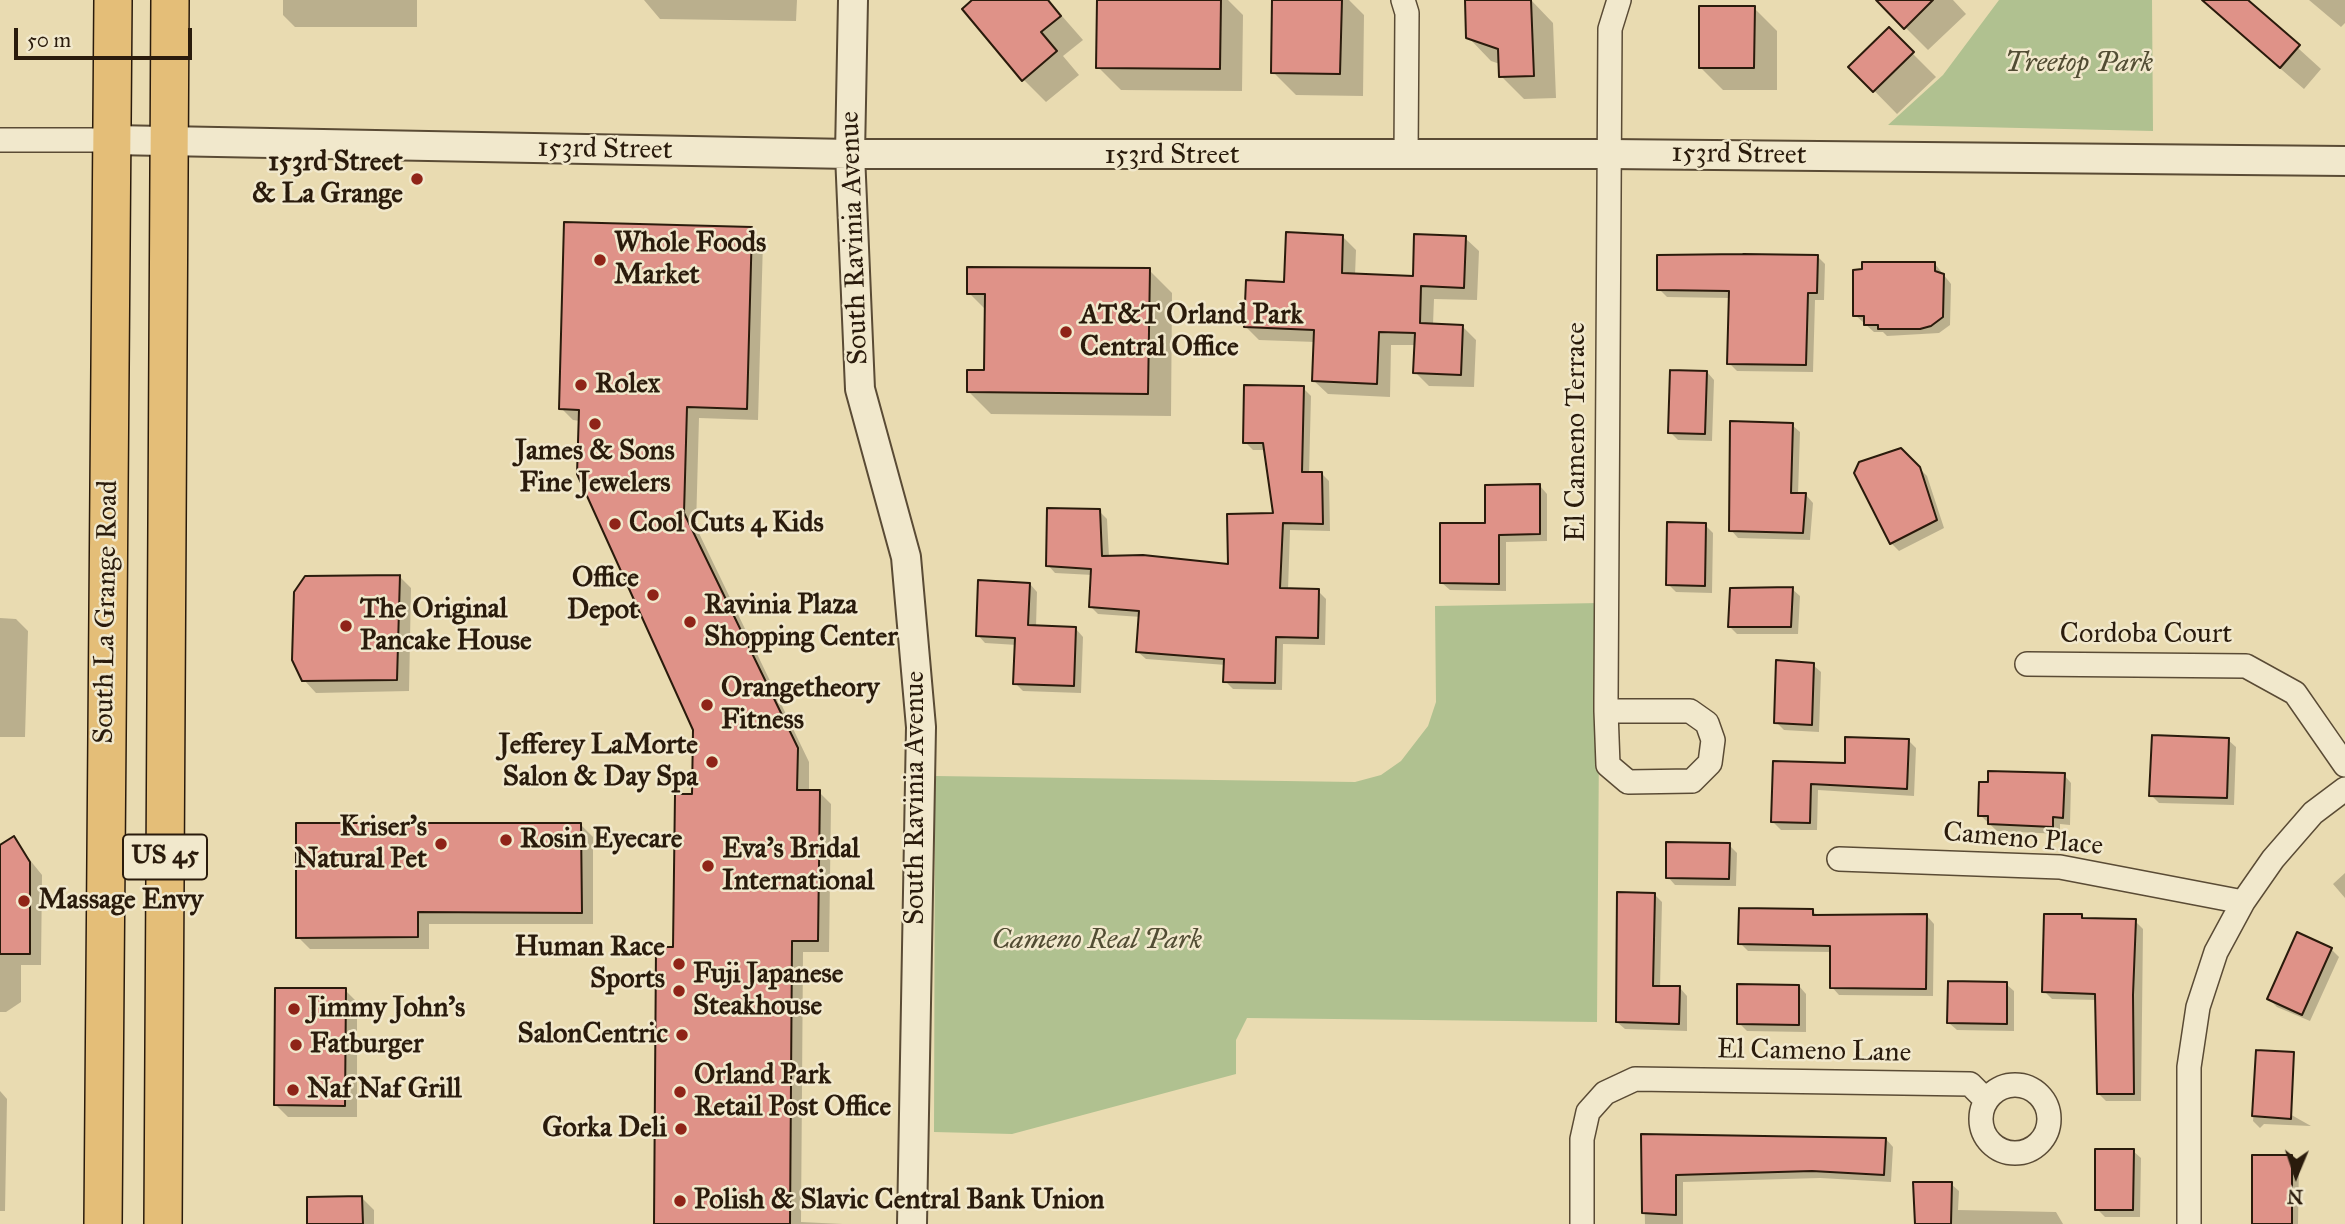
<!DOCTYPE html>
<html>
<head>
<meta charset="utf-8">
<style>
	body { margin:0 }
	#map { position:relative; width:2345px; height:1224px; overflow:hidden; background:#e9dbb1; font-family:"IM FELL Great Primer",serif }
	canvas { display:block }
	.north { position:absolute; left:2261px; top:1140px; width:70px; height:70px; -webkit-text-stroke:5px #f1e8cc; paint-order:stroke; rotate:182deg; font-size:19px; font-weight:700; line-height:28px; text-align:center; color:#2a1b0c }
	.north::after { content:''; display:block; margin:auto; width:24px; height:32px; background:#2a1b0c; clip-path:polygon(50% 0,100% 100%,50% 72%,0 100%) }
	.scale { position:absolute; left:14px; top:28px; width:178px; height:32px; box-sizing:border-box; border:4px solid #2a1b0c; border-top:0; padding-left:9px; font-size:21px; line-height:24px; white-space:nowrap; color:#2a1b0c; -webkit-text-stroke:5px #f1e8cc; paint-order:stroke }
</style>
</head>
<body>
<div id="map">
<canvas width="2345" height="1224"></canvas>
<div class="north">N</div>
<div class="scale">50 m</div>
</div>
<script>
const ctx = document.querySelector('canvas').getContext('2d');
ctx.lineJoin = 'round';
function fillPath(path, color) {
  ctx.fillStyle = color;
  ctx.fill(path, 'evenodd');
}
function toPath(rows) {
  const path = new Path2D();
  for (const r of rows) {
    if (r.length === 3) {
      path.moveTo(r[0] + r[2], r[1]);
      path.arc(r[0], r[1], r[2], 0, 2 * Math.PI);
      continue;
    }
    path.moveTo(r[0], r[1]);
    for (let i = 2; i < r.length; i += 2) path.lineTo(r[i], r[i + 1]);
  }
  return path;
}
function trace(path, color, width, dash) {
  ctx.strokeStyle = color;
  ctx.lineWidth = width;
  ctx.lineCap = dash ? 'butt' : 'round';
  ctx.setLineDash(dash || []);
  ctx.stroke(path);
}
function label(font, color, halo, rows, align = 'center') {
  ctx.font = font + ' "IM FELL Great Primer",serif';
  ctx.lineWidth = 5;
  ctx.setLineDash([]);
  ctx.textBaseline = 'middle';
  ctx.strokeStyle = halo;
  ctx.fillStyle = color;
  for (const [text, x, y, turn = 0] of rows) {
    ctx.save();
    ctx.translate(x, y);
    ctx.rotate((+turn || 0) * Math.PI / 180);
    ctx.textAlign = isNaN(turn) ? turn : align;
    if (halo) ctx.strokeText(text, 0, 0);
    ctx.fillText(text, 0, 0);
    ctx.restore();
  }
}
const green = toPath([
	[1999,0,2152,0,2153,131,1888,125,1943,75],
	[1600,603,1597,1022,1247,1018,1236,1040,1236,1074,1012,1134,934,1132,935,776,1355,782,1381,775,1401,761,1428,726,1436,702,1435,606]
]);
const shadow = toPath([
	[283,0,417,0,417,27,295,27,283,15],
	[644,0,797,0,796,21,660,19],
	[975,0,1048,0,1083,40,1063,56,1079,75,1046,102,1023,79],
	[1099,0,1228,0,1243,15,1242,91,1121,90,1098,67],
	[1274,0,1349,0,1364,15,1363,96,1296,95,1273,72],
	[1513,0,1531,0,1553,23,1556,98,1524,99,1501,76,1500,64,1491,61,1468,37],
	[1878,0,1953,0,1966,14,1928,50],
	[2201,0,2245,0,2321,69,2304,89],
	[2309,0,2345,0,2345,23,2341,27],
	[1754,8,1777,31,1777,90,1723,90,1700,67],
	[1889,30,1936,77,1897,114,1851,67],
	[751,229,763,241,758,420,699,418,696,527,809,762,809,792,819,792,831,804,829,952,803,952,801,1222,843,1224,656,1224,675,949,694,796,695,730,580,421,573,420,561,408],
	[1342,236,1356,250,1355,276,1414,278,1465,238,1479,251,1477,300,1434,299,1433,325,1462,326,1476,340,1474,387,1429,386,1415,372,1416,345,1391,345,1390,397,1328,394,1314,381,1316,342,1259,340,1246,327,1286,284],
	[1817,256,1825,264,1824,300,1815,300,1813,372,1737,371,1729,363,1730,298,1667,297,1659,289],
	[1935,264,1951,284,1950,325,1939,333,1887,336,1883,332,1874,332,1855,315,1864,271],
	[1149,270,1172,293,1171,416,991,414,968,391,985,372,986,310,969,293],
	[1707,372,1714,380,1712,441,1678,440,1670,432],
	[1303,388,1311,396,1309,474,1321,473,1329,481,1330,531,1290,530,1288,590,1318,591,1326,599,1325,645,1283,644,1282,690,1233,689,1225,681,1226,665,1146,659,1138,652,1141,617,1098,614,1090,606,1093,575,1055,573,1048,565,1099,511,1107,519,1109,557,1230,566,1275,514,1266,450,1253,450,1245,442],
	[1792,425,1800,432,1798,495,1806,495,1813,503,1810,540,1738,538,1731,530],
	[1901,450,1927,476,1944,528,1899,551,1891,543],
	[1540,486,1547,494,1547,541,1506,542,1506,591,1450,590,1442,583,1487,525],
	[1705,525,1713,533,1712,593,1676,592,1668,584],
	[399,576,411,588,409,691,316,693,304,680],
	[1030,584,1037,592,1036,627,1076,629,1083,637,1081,693,1023,691,1015,683,1017,645,985,643,978,635],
	[1792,589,1800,596,1798,634,1737,634,1729,626],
	[0,618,16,619,28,631,25,737,0,737],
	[1813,665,1821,672,1819,732,1784,730,1776,722],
	[2228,740,2236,747,2234,805,2159,803,2151,795],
	[1909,741,1916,748,1914,796,1818,790,1817,830,1781,830,1773,822,1774,763,1847,765],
	[2064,775,2071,783,2070,825,2060,824,2060,834,1997,831,1980,815],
	[581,825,593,837,593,924,429,924,429,949,310,949,298,937],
	[13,839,42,875,41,965,21,965,21,1002,6,1012,0,1012,0,847],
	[1729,845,1737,853,1736,886,1675,885,1668,877],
	[2345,873,2345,898,2333,884],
	[1655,895,1662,902,1660,988,1680,988,1687,996,1687,1031,1625,1029,1617,1022],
	[1813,911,1818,916,1927,916,1934,924,1933,996,1839,995,1832,987,1831,952,1748,951,1740,943],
	[2082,916,2086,920,2135,921,2143,929,2141,1101,2106,1101,2099,1094,2097,1000,2052,999,2044,991],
	[2331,949,2339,957,2310,1021,2277,1007,2269,999],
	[2006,984,2014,991,2014,1031,1957,1030,1949,1023],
	[1799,986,1806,994,1806,1032,1747,1031,1739,1023],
	[345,990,357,1002,357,1117,288,1117,276,1105],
	[2258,1052,2272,1104,2311,1126,2264,1124,2260,1128,2253,1121],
	[0,1091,7,1099,5,1211,0,1211],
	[1643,1136,1886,1139,1893,1147,1891,1182,1820,1178,1683,1182,1683,1224,1645,1224],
	[2133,1151,2141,1158,2140,1217,2105,1217,2097,1209],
	[2291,1157,2299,1164,2298,1224,2253,1224],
	[1951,1184,1959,1191,1958,1210,2056,1212,2063,1224,1917,1224],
	[362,1198,374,1210,374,1224,309,1224]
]);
const building = toPath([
	[972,0,1048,0,1061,16,1041,32,1057,51,1022,81,962,9,972,0],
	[1097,0,1221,0,1220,69,1096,68,1097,0],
	[1272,0,1342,0,1340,74,1271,73,1272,0],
	[1465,0,1531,0,1534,76,1499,77,1498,49,1466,38,1465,0],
	[1876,0,1933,0,1904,29,1876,0],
	[2202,0,2248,0,2300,45,2280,68,2202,0],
	[1699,6,1755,6,1754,68,1699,68,1699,6],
	[1889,27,1914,52,1873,92,1848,67,1889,27],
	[564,222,752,227,747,409,687,407,684,513,798,748,797,790,820,790,818,941,792,941,790,1224,654,1224,656,947,673,947,675,794,692,794,693,730,577,474,579,410,559,409,564,222],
	[1286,232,1343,235,1342,273,1413,276,1414,234,1466,236,1464,288,1421,286,1420,323,1463,325,1461,375,1413,373,1415,333,1379,332,1377,384,1312,381,1314,330,1244,327,1246,280,1284,282,1286,232],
	[1743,254,1818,255,1817,293,1808,293,1806,365,1727,364,1729,291,1657,290,1657,255,1743,254],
	[1862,262,1935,262,1935,271,1944,274,1943,317,1931,326,1920,329,1878,329,1878,325,1864,325,1864,316,1853,316,1853,270,1862,269,1862,262],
	[967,267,1150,268,1148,394,967,392,967,370,984,370,985,294,967,294,967,267],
	[1670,370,1707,371,1705,434,1668,433,1670,370],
	[1244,385,1304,386,1302,472,1322,472,1323,524,1283,523,1280,588,1319,589,1318,638,1276,637,1275,683,1223,682,1224,659,1136,652,1139,611,1089,607,1091,569,1046,566,1047,508,1100,509,1102,556,1143,555,1228,564,1227,514,1273,513,1263,443,1243,443,1244,385],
	[1730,421,1793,423,1791,493,1806,493,1803,533,1729,531,1730,421],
	[1901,448,1920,467,1937,520,1890,544,1854,473,1859,462,1901,448],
	[1540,484,1540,534,1499,535,1499,584,1440,583,1440,523,1485,523,1485,485,1540,484],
	[1667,522,1706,523,1705,586,1666,585,1667,522],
	[400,575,397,680,302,681,292,660,294,592,305,576,400,575],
	[978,580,1030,583,1028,625,1076,627,1074,686,1013,684,1015,638,976,636,978,580],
	[1793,587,1791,627,1728,627,1730,588,1793,587],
	[1776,660,1814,663,1812,725,1774,723,1776,660],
	[2152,735,2229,738,2227,798,2149,796,2152,735],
	[1845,737,1909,739,1907,789,1811,784,1810,823,1771,822,1773,761,1845,763,1845,737],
	[1988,771,2065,773,2063,818,2053,817,2053,827,1988,824,1988,816,1978,816,1979,782,1988,782,1988,771],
	[296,823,581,823,582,913,418,912,418,937,296,938,296,823],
	[14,836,30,862,30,954,0,954,0,845,14,836],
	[1666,842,1730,843,1729,879,1666,878,1666,842],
	[1617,892,1655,893,1653,986,1680,986,1679,1024,1616,1022,1617,892],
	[1739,908,1813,909,1813,915,1927,914,1926,989,1830,988,1830,946,1738,944,1739,908],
	[2044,914,2082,914,2082,918,2136,919,2133,995,2134,1094,2097,1094,2095,994,2042,992,2044,914],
	[2297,932,2332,948,2302,1015,2267,999,2297,932],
	[1948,981,2007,982,2007,1024,1947,1023,1948,981],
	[1737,984,1799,985,1799,1025,1737,1024,1737,984],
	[275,988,346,988,345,1106,274,1105,275,988],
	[2256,1050,2294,1052,2291,1119,2252,1116,2256,1050],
	[1641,1134,1886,1138,1884,1175,1812,1171,1676,1175,1676,1215,1642,1213,1641,1134],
	[2095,1149,2134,1149,2133,1210,2095,1210,2095,1149],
	[2252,1155,2292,1155,2292,1224,2252,1224,2252,1155],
	[1913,1182,1952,1182,1951,1224,1915,1224,1913,1182],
	[362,1196,363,1224,307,1224,307,1197,362,1196]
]);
const minor = toPath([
	[1403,0,1407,13,1406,156],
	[0,140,112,140],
	[2027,664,2246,666,2295,693,2345,765],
	[1606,711,1690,711,1707,723,1713,740,1710,763,1692,781,1628,782,1608,765,1606,711,1606,699,1610,29,1619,0],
	[1839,859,2060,867,2243,902],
	[2015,1119,34],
	[1582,1224,1582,1139,1588,1112,1605,1093,1635,1079,1970,1084,1986,1100],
	[2189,1224,2189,1067,2198,1007,2216,952,2243,902,2273,859,2313,813,2345,789]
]);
const tertiary = toPath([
	[853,0,850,154,860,389,906,557,921,727,912,1224],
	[112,140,850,154,1609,154,2345,161]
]);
const trunk = toPath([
	[103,1224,113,0],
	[163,1224,170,0]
]);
const markers = [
	[417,179,7,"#8f2418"],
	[600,260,7,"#8f2418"],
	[1066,332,7,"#8f2418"],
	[581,385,7,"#8f2418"],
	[595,424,7,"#8f2418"],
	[615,524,7,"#8f2418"],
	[653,595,7,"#8f2418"],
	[690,622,7,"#8f2418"],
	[346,626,7,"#8f2418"],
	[707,705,7,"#8f2418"],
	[712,762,7,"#8f2418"],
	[506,840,7,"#8f2418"],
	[441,844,7,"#8f2418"],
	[708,866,7,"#8f2418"],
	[24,901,7,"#8f2418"],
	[679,964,7,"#8f2418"],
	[679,991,7,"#8f2418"],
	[294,1009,7,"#8f2418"],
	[682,1035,7,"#8f2418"],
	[296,1045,7,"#8f2418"],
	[293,1090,7,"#8f2418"],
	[680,1092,7,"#8f2418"],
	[681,1129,7,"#8f2418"],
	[680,1201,7,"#8f2418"]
];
const shields = [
	[165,857,84]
];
const shieldNames = [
	["US 45",165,857]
];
const parkNames = [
	["Treetop Park",2079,64],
	["Cameno Real Park",1097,941]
];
const streetNames = [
	["153rd Street",605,150,1],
	["153rd Street",1739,155,1],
	["153rd Street",1172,156],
	["South Ravinia Avenue",855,238,-92],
	["El Cameno Terrace",1577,432,-90],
	["South La Grange Road",107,612,-89],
	["Cordoba Court",2146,635],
	["South Ravinia Avenue",916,798,-90],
	["Cameno Place",2023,840,5],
	["El Cameno Lane",1814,1052,1]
];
const poiNames = [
	["153rd Street",403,163,"right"],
	["& La Grange",403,195,"right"],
	["Whole Foods",614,244],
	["Market",614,276],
	["AT&T Orland Park",1080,316],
	["Central Office",1080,348],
	["Rolex",595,385],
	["James & Sons",595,452,"center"],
	["Fine Jewelers",595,484,"center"],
	["Cool Cuts 4 Kids",629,524],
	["Office",639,579,"right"],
	["Depot",639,611,"right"],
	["Ravinia Plaza",704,606],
	["Shopping Center",704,638],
	["The Original",360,610],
	["Pancake House",360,642],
	["Orangetheory",721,689],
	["Fitness",721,721],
	["Jefferey LaMorte",698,746,"right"],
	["Salon & Day Spa",698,778,"right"],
	["Kriser's",427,828,"right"],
	["Natural Pet",427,860,"right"],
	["Rosin Eyecare",520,840],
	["Eva's Bridal",722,850],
	["International",722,882],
	["Massage Envy",38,901],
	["Human Race",665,948,"right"],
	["Sports",665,980,"right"],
	["Fuji Japanese",693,975],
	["Steakhouse",693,1007],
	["Jimmy John's",308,1009],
	["SalonCentric",668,1035,"right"],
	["Fatburger",310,1045],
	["Orland Park",694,1076],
	["Retail Post Office",694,1108],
	["Naf Naf Grill",307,1090],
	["Gorka Deli",667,1129,"right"],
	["Polish & Slavic Central Bank Union",694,1201]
];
fillPath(green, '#b0c190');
fillPath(shadow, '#0003');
fillPath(building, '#df9288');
trace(building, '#2a1b0c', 2);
trace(minor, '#5a4b35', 26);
trace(tertiary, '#5a4b35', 32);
trace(trunk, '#2a1b0c', 40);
trace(minor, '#f1e8cc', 23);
trace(tertiary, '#f1e8cc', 28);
trace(trunk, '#e4be78', 37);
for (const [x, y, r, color] of markers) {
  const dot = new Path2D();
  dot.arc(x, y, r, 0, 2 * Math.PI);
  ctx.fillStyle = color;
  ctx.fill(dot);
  trace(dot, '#f1e8cc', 2.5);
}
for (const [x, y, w] of shields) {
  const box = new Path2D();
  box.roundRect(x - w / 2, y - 22.5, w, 45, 5);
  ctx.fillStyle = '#f1e8cc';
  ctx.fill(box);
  trace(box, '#2a1b0c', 2);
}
label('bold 26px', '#2a1b0c', null, shieldNames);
label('italic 28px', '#524d34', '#f1e8cc', parkNames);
label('28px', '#2a1b0c', '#f1e8cc', streetNames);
label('bold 28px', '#2a1b0c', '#f1e8cc', poiNames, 'left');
</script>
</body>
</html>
